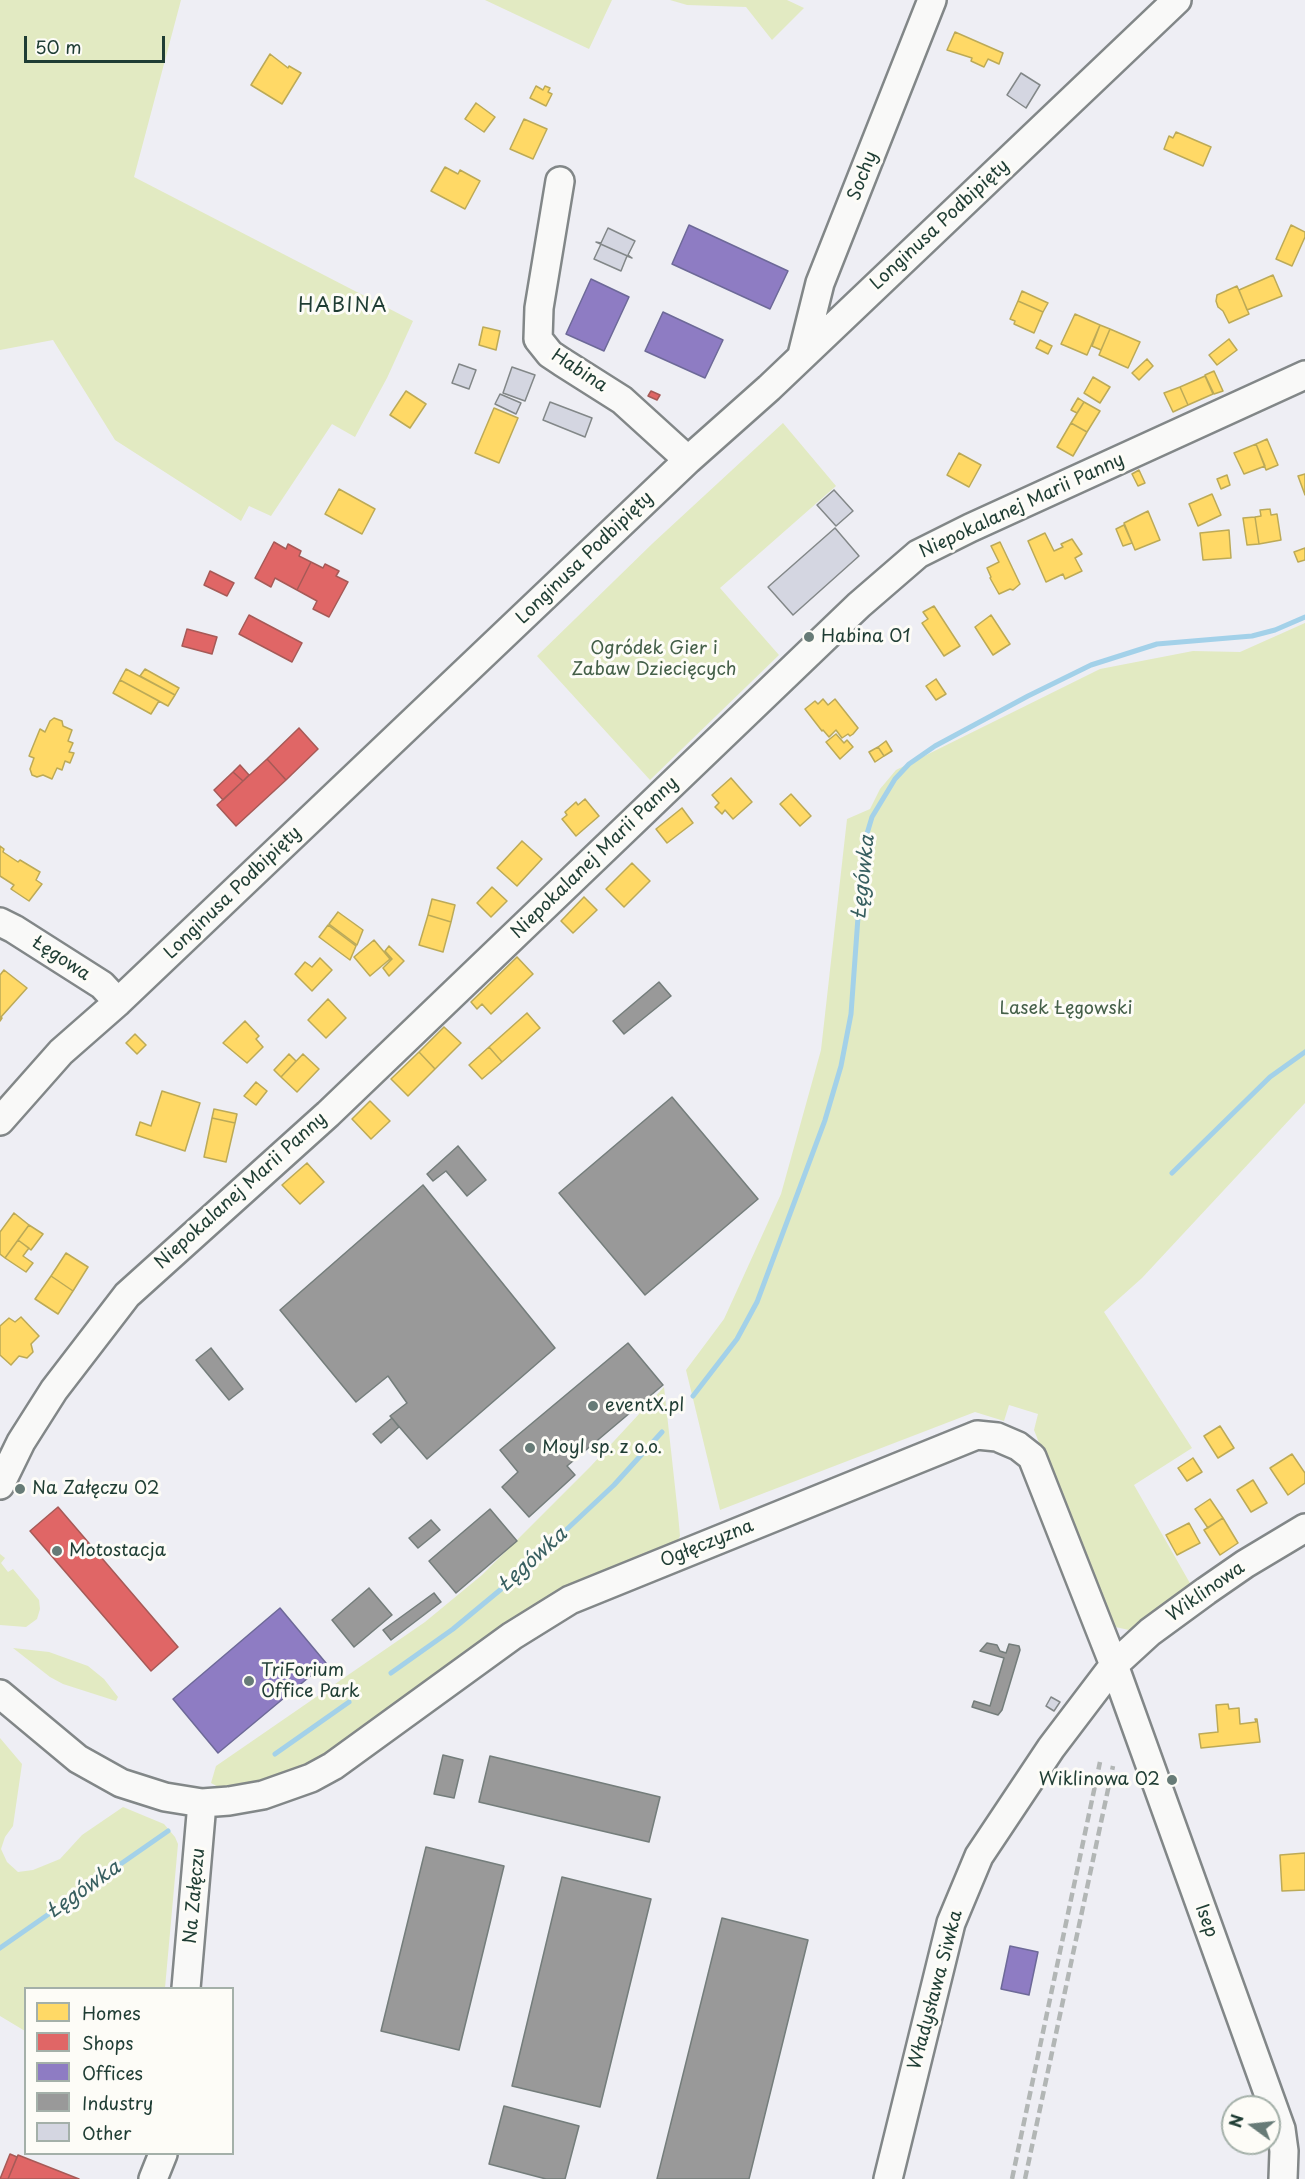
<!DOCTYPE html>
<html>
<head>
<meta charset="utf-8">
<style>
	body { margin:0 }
	#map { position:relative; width:1305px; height:2179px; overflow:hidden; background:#eeeef4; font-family:"Playpen Sans",sans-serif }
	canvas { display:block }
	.legend { position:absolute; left:24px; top:1987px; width:210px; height:168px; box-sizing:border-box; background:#fdfcf7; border:2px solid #a4b0a9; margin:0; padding:8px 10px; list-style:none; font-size:18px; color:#1f3d34 }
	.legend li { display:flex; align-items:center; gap:12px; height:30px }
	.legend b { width:30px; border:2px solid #a4b0a9 }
	.north { position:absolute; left:1221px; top:2095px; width:60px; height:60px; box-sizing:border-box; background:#fdfcf7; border:2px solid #a4b0a9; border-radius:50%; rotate:285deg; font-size:16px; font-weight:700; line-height:24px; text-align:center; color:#1f3d34 }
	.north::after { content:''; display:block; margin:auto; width:21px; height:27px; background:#677b77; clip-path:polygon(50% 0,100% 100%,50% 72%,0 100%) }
	.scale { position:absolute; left:24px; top:36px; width:141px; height:27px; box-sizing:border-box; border:3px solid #1f3d34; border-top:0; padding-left:8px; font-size:18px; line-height:21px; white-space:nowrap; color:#1f3d34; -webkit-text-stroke:4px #fdfcf7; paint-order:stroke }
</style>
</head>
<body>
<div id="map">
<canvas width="1305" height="2179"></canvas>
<ul class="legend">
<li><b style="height:16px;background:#ffd966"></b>Homes</li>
<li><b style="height:16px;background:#e06666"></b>Shops</li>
<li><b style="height:16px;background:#8e7cc3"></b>Offices</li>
<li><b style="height:16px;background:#999"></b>Industry</li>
<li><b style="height:16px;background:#d4d6e1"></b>Other</li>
</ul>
<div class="north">N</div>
<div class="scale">50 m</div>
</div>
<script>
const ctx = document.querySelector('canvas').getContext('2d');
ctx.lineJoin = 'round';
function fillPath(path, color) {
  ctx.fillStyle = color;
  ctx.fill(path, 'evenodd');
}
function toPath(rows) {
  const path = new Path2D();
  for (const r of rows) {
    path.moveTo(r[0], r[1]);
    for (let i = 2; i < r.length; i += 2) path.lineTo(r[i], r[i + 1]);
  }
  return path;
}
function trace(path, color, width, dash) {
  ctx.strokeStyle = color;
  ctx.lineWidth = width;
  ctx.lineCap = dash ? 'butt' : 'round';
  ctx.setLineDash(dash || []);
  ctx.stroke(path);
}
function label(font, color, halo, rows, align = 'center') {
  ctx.font = font + ' "Playpen Sans",sans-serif';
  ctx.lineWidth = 6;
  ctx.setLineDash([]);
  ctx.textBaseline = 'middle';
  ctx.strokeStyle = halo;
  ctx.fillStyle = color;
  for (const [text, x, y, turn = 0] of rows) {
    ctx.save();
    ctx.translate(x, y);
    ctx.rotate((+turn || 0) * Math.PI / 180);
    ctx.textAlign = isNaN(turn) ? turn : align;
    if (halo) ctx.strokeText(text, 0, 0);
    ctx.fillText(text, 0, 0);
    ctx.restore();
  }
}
const green = toPath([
	[0,0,181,0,134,177,413,321,387,378,355,437,332,424,271,516,249,506,241,521,115,440,53,340,0,350],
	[485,0,612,0,589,49],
	[670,0,787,0,804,8,772,40,746,7,687,5],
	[783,423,836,486,720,588,779,655,650,780,537,656,653,543],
	[1305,623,1305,1103,1142,1278,1104,1312,1192,1448,1134,1485,1195,1592,1138,1632,1111,1626,1034,1430,1038,1414,1009,1405,1004,1421,975,1412,720,1510,686,1370,724,1319,781,1194,821,1050,847,819,870,809,880,789,896,770,1100,669,1193,651,1240,652],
	[664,1387,678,1514,680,1536,677,1542,288,1777,222,1789,211,1783,216,1766,425,1622,482,1575,590,1467],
	[0,1554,5,1558,1,1563,8,1572,13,1569,39,1600,40,1609,37,1619,26,1627,0,1625],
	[13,1648,49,1652,88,1666,104,1679,118,1697,116,1701,63,1684,50,1677],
	[0,1738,22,1764,13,1826,5,1837,1,1849,7,1862,18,1872,33,1870,60,1859,82,1835,123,1807,164,1824,175,1837,178,1844,165,1988,26,1988,25,2031,0,2016]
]);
const homes = toPath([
	[955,32,1003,53,999,64,988,59,984,67,971,61,972,58,947,50,955,32],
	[270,54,288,68,289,66,301,73,282,104,251,85,270,54],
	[536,86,543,90,545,86,550,88,548,92,552,94,546,106,530,98,536,86],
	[476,103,495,117,484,132,465,119,476,103],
	[524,119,547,129,533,159,510,149,524,119],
	[1176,132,1211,147,1203,166,1164,149,1169,136,1173,138,1176,132],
	[445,167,458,174,460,170,480,181,465,209,431,191,445,167],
	[1291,225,1305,232,1305,237,1292,266,1276,259,1291,225],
	[1273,275,1282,296,1247,310,1239,290,1273,275],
	[1237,286,1249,314,1229,323,1223,311,1218,307,1216,301,1217,295,1237,286],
	[1022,291,1048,303,1043,312,1018,301,1022,291],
	[1018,301,1043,312,1034,333,1014,324,1015,321,1010,319,1018,301],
	[1075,314,1100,325,1087,355,1061,344,1075,314],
	[1100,325,1110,329,1101,350,1092,346,1100,325],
	[483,327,500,331,496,350,479,345,483,327],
	[1110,329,1140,342,1128,368,1099,355,1110,329],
	[1229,339,1237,350,1217,365,1209,355,1229,339],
	[1040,340,1052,346,1048,354,1036,348,1040,340],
	[1147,359,1153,366,1139,380,1132,373,1147,359],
	[1214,371,1223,391,1214,394,1205,375,1214,371],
	[1205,376,1213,394,1188,405,1180,387,1205,376],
	[1093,377,1110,387,1100,403,1084,393,1093,377],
	[1180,387,1188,405,1173,412,1164,393,1180,387],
	[406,391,426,404,410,428,390,415,406,391],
	[1078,398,1084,402,1077,413,1071,410,1078,398],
	[1084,402,1100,411,1087,432,1071,423,1084,402],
	[494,408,518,418,499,463,475,453,494,408],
	[1071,423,1087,432,1073,456,1057,447,1071,423],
	[1267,439,1278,465,1266,470,1256,444,1267,439],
	[1256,444,1265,466,1244,474,1234,453,1256,444],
	[959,453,981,465,969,487,947,475,959,453],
	[1139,470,1145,483,1138,486,1132,474,1139,470],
	[1305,474,1305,495,1298,476,1305,474],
	[1227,475,1230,485,1221,489,1217,479,1227,475],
	[339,489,375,509,362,534,325,514,339,489],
	[1212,494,1221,515,1198,526,1189,504,1212,494],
	[1270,509,1271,515,1277,514,1281,540,1259,544,1255,517,1261,516,1260,510,1270,509],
	[1148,511,1160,540,1135,550,1124,523,1148,511],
	[1255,517,1259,544,1247,545,1243,518,1255,517],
	[1124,525,1132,543,1123,546,1116,529,1124,525],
	[1229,530,1231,558,1203,560,1200,533,1229,530],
	[1045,533,1054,551,1063,547,1061,544,1072,539,1082,554,1075,558,1082,571,1065,579,1063,574,1046,582,1028,541,1045,533],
	[1000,542,1020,584,1013,590,1010,589,999,594,990,578,991,577,987,568,999,562,991,546,1000,542],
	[1305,548,1305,560,1298,562,1294,552,1305,548],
	[934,606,960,646,944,656,922,623,928,619,923,612,934,606],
	[991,615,1010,644,993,655,975,627,991,615],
	[126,669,175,695,168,706,120,680,126,669],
	[145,669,179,688,175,695,140,676,145,669],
	[936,679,946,694,936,700,926,686,936,679],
	[120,680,159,701,151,714,113,693,120,680],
	[823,699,828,705,835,699,858,728,853,734,850,736,848,734,842,738,836,730,829,737,823,730,822,731,805,709,815,701,818,704,823,699],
	[54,718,62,721,63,726,72,730,68,741,73,743,69,752,74,753,70,763,65,761,62,770,57,768,52,779,43,775,37,777,32,775,30,769,34,758,29,756,40,729,45,732,50,721,54,718],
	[836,734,844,743,847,740,853,747,840,759,826,742,836,734],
	[886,741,892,751,884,756,878,747,886,741],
	[878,747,884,756,875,762,869,752,878,747],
	[731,778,752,802,733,819,725,810,722,814,715,807,719,803,712,795,731,778],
	[791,794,811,816,800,826,780,804,791,794],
	[585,799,599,816,576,836,562,819,567,815,565,812,576,802,578,805,585,799],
	[682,808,693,823,667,843,656,829,682,808],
	[522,841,542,859,517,886,497,868,522,841],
	[0,846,4,849,3,852,18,862,20,860,40,872,36,880,42,884,29,901,11,889,14,885,0,876,0,846],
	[632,863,650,881,624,907,606,889,632,863],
	[492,887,507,901,491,917,477,903,492,887],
	[584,897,597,910,573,933,561,921,584,897],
	[432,899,455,905,451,922,428,915,432,899],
	[338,912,363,930,357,945,329,924,338,912],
	[428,915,451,922,443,952,419,945,428,915],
	[328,925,356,946,350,960,319,937,328,925],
	[374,940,390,959,370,976,354,957,374,940],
	[389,946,404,961,389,976,383,968,392,959,385,951,389,946],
	[517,957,533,974,491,1014,482,1004,477,1009,471,1002,517,957],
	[320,958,332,970,312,991,295,974,305,962,312,967,320,958],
	[4,970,27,988,1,1017,2,1018,0,1021,0,975,4,970],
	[328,999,346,1018,326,1038,308,1020,328,999],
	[527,1013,540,1028,502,1062,489,1047,527,1013],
	[245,1021,259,1036,256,1039,263,1047,247,1063,223,1043,245,1021],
	[444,1027,461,1043,435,1069,419,1052,444,1027],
	[135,1034,146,1045,137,1054,126,1043,135,1034],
	[489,1047,502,1062,482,1079,469,1065,489,1047],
	[419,1052,435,1069,408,1096,391,1079,419,1052],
	[289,1054,296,1061,281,1077,274,1070,289,1054],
	[303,1054,319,1069,297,1092,281,1077,303,1054],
	[256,1082,267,1091,256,1105,244,1096,256,1082],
	[162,1091,200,1103,185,1151,136,1135,140,1122,151,1126,162,1091],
	[370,1101,390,1121,371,1139,352,1119,370,1101],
	[214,1109,237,1114,235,1123,212,1118,214,1109],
	[212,1118,235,1123,226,1162,204,1157,212,1118],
	[307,1163,324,1182,300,1204,282,1185,307,1163],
	[14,1213,29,1225,5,1258,0,1254,0,1232,14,1213],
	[29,1225,43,1234,31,1250,18,1240,29,1225],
	[18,1240,29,1248,23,1256,33,1263,26,1272,5,1258,18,1240],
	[66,1253,88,1267,73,1291,51,1276,66,1253],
	[51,1276,73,1291,58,1314,35,1299,51,1276],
	[21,1317,39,1336,31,1344,33,1352,27,1358,19,1356,11,1365,0,1355,0,1326,9,1318,15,1322,21,1317],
	[1220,1426,1234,1448,1218,1458,1204,1436,1220,1426],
	[1292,1454,1305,1473,1305,1483,1288,1495,1270,1468,1292,1454],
	[1193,1458,1202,1472,1187,1481,1178,1468,1193,1458],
	[1253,1480,1267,1503,1251,1512,1237,1490,1253,1480],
	[1210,1499,1223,1518,1208,1528,1195,1509,1210,1499],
	[1223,1518,1238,1543,1220,1555,1204,1530,1223,1518],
	[1189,1523,1200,1543,1177,1555,1166,1535,1189,1523],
	[1228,1704,1229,1709,1239,1708,1240,1724,1256,1722,1255,1719,1257,1719,1260,1742,1201,1748,1199,1734,1218,1732,1216,1705,1228,1704],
	[1305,1853,1305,1890,1282,1891,1280,1855,1305,1853]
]);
const shops = toPath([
	[651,391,660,395,657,400,648,396,651,391],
	[274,542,286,549,288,544,301,551,299,556,311,562,297,590,275,578,271,587,255,578,274,542],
	[311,562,323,568,325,564,339,571,336,576,348,582,329,617,313,609,317,601,297,590,311,562],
	[210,571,234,583,227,596,204,585,210,571],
	[249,615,302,643,292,662,239,634,249,615],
	[187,629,217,637,212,654,182,646,187,629],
	[299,728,318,749,286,780,267,759,299,728],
	[267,759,286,780,236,826,217,805,267,759],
	[240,765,249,775,243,781,233,772,240,765],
	[233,772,243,781,223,800,214,790,233,772],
	[58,1507,178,1647,151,1671,30,1531,58,1507],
	[10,2154,17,2157,8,2179,0,2179,10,2154],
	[18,2155,79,2179,8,2179,18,2155]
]);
const offices = toPath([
	[689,225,788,271,770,309,672,264,689,225],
	[591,279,629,297,604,351,566,334,591,279],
	[663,312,723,340,705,378,645,351,663,312],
	[280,1608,326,1663,218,1753,173,1699,280,1608],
	[1010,1946,1038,1952,1029,1995,1001,1989,1010,1946]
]);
const industry = toPath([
	[659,982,671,996,624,1034,613,1021,659,982],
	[672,1097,758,1199,645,1295,559,1193,672,1097],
	[458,1146,486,1180,467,1196,446,1171,433,1181,427,1174,458,1146],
	[423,1185,555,1348,427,1459,390,1416,407,1403,388,1376,356,1402,280,1310,423,1185],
	[628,1343,663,1385,567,1466,575,1475,529,1517,502,1487,518,1472,500,1450,628,1343],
	[211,1348,243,1389,229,1400,196,1360,211,1348],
	[392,1418,399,1427,381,1443,373,1434,392,1418],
	[490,1509,517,1541,456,1593,429,1561,490,1509],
	[431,1520,440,1530,418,1548,409,1538,431,1520],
	[369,1588,392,1615,354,1647,332,1620,369,1588],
	[434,1593,441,1602,391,1640,383,1630,434,1593],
	[987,1643,997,1645,1000,1651,1006,1653,1009,1644,1019,1646,1020,1650,1002,1710,998,1715,972,1707,974,1701,990,1706,1004,1658,980,1651,987,1643],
	[443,1755,463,1760,454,1798,434,1794,443,1755],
	[490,1756,660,1797,649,1842,479,1802,490,1756],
	[426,1847,504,1866,459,2050,381,2031,426,1847],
	[562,1877,651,1899,600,2107,512,2086,562,1877],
	[722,1918,808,1940,749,2179,657,2179,722,1918],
	[504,2106,579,2126,565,2179,546,2179,489,2164,504,2106]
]);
const stream = toPath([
	[1172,1173,1270,1077,1305,1052],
	[693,1396,737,1339,757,1302,825,1120,841,1066,851,1014,862,862,866,837,872,817,895,779,909,764,935,746,1028,696,1091,665,1157,644,1252,636,1275,630,1305,617],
	[391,1673,453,1629,517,1576,614,1485,662,1432],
	[275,1754,349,1702],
	[0,1948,168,1831]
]);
const building = toPath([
	[1021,73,1040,85,1026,108,1007,95,1021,73],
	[608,228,635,241,628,255,632,258,596,242,601,243,608,228],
	[596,242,632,258,627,256,621,271,594,259,601,244,596,242],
	[459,364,476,370,469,389,452,383,459,364],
	[512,367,535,375,525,401,503,393,512,367],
	[500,394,521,403,516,414,495,404,500,394],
	[550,402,592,418,585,437,543,420,550,402],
	[834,490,853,511,836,526,817,505,834,490],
	[835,528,859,556,793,615,768,587,835,528],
	[1051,1697,1060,1702,1054,1711,1046,1706,1051,1697]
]);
const minor = toPath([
	[560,181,539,308,538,339,550,354,562,362,622,400,688,460],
	[802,355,820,283,932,0],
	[0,922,14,929,102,985,118,1002],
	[0,1121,61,1052,118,1002,688,460,769,388,1177,0],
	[0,1485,21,1442,54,1390,127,1295,328,1114,859,605,918,554,970,528,1305,375],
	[0,1694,78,1759,121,1783,165,1797,202,1803,229,1801,263,1795,311,1778,333,1766,512,1636,570,1600,977,1435,997,1437,1018,1446,1032,1457,1114,1665,1281,2129,1284,2151,1283,2179],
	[186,1988,202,1803],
	[153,2179,163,2154],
	[888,2179,951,1923,979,1856,1051,1748,1114,1665,1150,1632,1206,1591,1245,1564,1305,1528]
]);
const rail = toPath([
	[1012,2179,1100,1762],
	[1025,2179,1113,1766]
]);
const markers = [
	[809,637,6,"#677b77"],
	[593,1406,6,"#677b77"],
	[530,1448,6,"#677b77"],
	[20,1489,6,"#677b77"],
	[57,1551,6,"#677b77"],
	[249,1681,6,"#677b77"],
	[1172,1780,6,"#677b77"]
];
const streetNames = [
	["Sochy",863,176,-69],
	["Longinusa Podbipięty",940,225,-43],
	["Habina",579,371,33],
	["Niepokalanej Marii Panny",1022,506,-25],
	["Longinusa Podbipięty",585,558,-44],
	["Niepokalanej Marii Panny",595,858,-44],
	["Longinusa Podbipięty",233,893,-44],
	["Łęgowa",61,959,33],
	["Niepokalanej Marii Panny",241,1191,-42],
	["Ogłęczyzna",707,1544,-22],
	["Wiklinowa",1206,1592,-35],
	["Na Załęczu",195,1896,-85],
	["Isep",1206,1921,70],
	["Władysława Siwka",936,1990,-75]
];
const poiNames = [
	["Habina 01",821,637],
	["eventX.pl",605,1406],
	["Moyl sp. z o.o.",542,1448],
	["Na Załęczu 02",32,1489],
	["Motostacja",69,1551],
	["TriForium",261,1671],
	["Office Park",261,1692],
	["Wiklinowa 02",1160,1780,"right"]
];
const parkNames = [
	["Ogródek Gier i",654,649],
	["Zabaw Dziecięcych",654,670],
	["Lasek Łęgowski",1066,1009]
];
const neighbourhoodNames = [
	["HABINA",343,306]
];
const waterNames = [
	["Łęgówka",864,877,-84],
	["Łęgówka",533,1560,-42],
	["Łęgówka",84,1890,-35]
];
fillPath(green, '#e2eac2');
fillPath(homes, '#ffd966');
trace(homes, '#bcaa57', 1.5);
fillPath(shops, '#e06666');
trace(shops, '#a65a57', 1.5);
fillPath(offices, '#8e7cc3');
trace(offices, '#6d6998', 1.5);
fillPath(industry, '#999');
trace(industry, '#747d7b', 1.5);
trace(stream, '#a3d1e9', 5);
fillPath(building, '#d4d6e1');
trace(building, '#828788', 1.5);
trace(minor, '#828788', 32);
trace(minor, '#f9f9f8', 27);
trace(rail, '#b2b6b5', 4.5, [9, 4.5]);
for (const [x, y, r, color] of markers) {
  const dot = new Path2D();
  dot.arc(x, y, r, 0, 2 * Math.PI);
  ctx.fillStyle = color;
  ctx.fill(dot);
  trace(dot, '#fdfcf7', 2);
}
label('18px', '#1f3d34', '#fdfcf7', streetNames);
label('18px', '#1f3d34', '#fdfcf7', poiNames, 'left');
label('18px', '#445f48', '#fdfcf7', parkNames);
ctx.letterSpacing = '1.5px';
label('20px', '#1f3d34', '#fdfcf7', neighbourhoodNames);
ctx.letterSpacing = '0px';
label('italic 20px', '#385f60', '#fdfcf7', waterNames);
</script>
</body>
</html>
